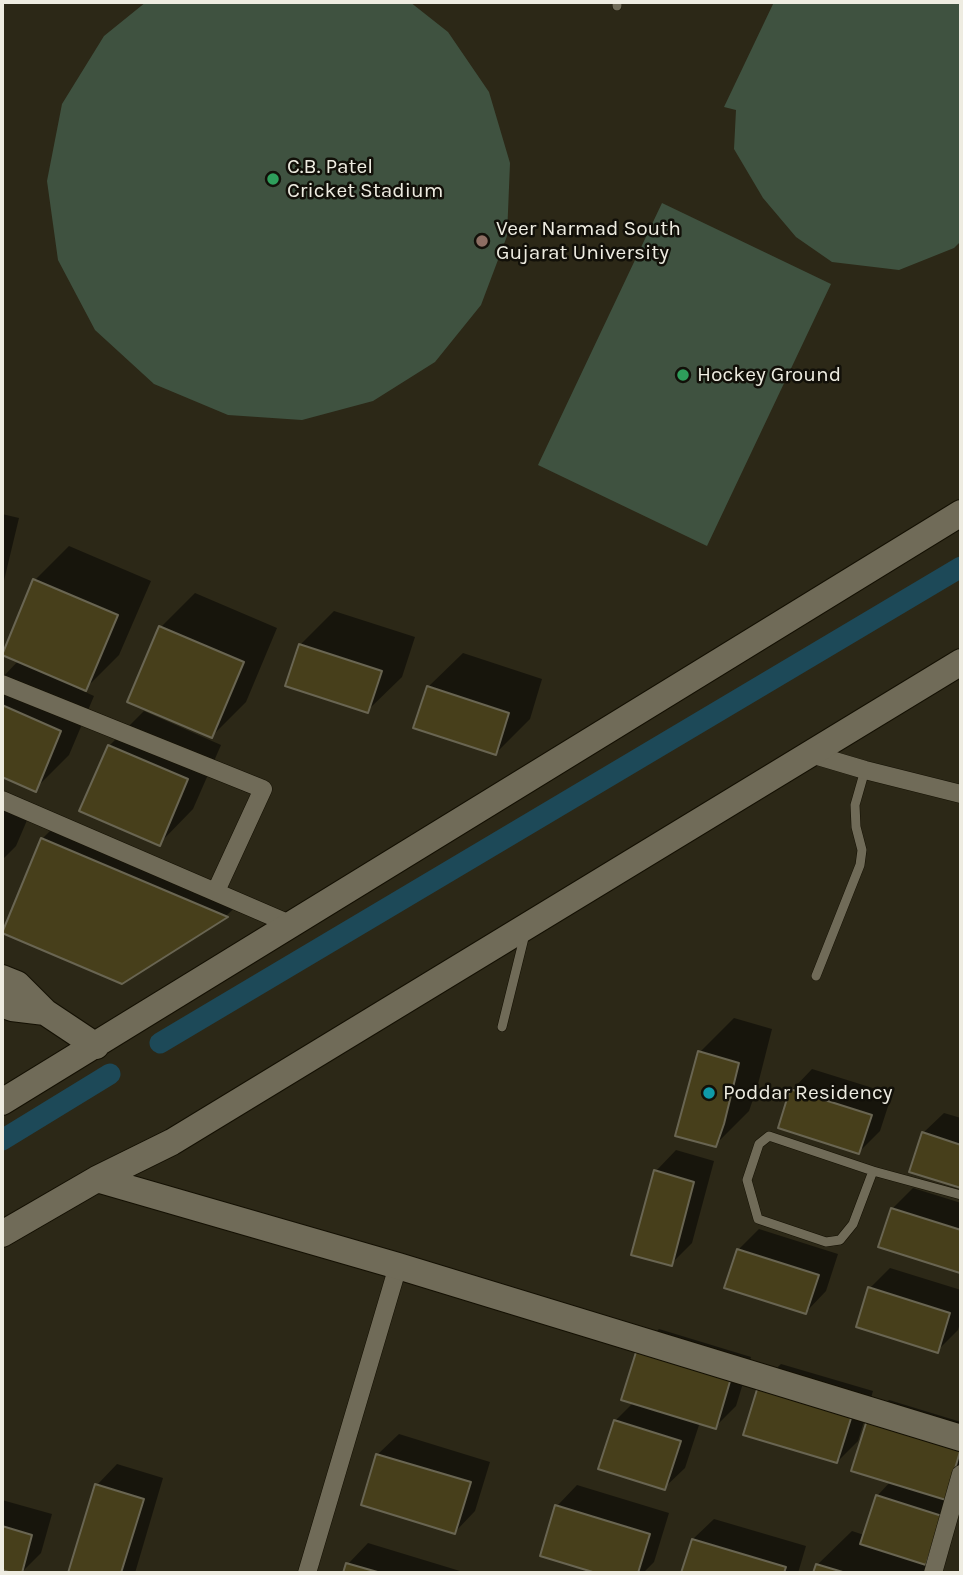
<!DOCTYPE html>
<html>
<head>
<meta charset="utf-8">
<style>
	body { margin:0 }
	#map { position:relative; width:963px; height:1575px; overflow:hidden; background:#2c2817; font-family:Karla,sans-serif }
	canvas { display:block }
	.frame { position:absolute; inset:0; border:4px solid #eeece1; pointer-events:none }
</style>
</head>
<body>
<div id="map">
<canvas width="963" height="1575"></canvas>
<div class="frame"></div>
</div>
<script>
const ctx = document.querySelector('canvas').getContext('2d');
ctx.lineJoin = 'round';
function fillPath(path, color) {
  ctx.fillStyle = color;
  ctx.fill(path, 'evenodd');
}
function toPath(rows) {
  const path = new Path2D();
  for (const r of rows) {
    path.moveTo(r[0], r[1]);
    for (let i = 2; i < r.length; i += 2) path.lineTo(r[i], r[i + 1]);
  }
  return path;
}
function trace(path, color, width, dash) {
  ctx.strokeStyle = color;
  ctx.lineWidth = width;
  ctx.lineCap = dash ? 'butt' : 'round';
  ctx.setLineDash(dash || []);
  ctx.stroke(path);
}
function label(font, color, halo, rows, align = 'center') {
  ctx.font = font + ' Karla,sans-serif';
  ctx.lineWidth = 5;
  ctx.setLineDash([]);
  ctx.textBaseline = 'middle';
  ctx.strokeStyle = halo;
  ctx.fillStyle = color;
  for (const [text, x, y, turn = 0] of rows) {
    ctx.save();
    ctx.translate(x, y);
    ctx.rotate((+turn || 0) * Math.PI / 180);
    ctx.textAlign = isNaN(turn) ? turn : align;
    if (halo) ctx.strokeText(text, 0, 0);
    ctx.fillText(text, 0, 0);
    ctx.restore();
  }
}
const green = toPath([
	[146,2,410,2,448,32,489,92,510,163,507,236,481,305,435,362,373,401,302,420,228,415,154,384,95,330,58,260,47,181,62,104,104,36],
	[774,2,961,2,961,241,954,248,899,270,832,262,796,237,763,198,734,149,736,110,724,107],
	[662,203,831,284,707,546,538,465]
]);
const shadow = toPath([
	[2,514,19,518,2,589],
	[69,546,151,581,119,655,83,691,94,696,69,755,35,789,2,775,2,678,19,660,3,654,35,580],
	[195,593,277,628,246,702,212,736,161,627],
	[334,611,415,637,402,677,367,711,300,645],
	[463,653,542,679,530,719,496,753,428,687],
	[144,711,221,745,193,809,159,844,109,746],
	[2,790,34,804,16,846,2,860],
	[63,818,247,896,227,915,122,982,42,839],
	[734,1018,772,1029,757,1088,749,1111,715,1145,700,1052],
	[812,1069,892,1094,880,1131,859,1152,792,1090],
	[944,1113,961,1118,961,1187,912,1171,923,1133],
	[676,1150,714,1161,692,1243,671,1264,656,1171],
	[913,1188,961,1203,961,1269,959,1271,892,1209],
	[759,1229,838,1254,826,1291,806,1312,738,1250],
	[890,1268,961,1290,961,1320,958,1330,937,1351,870,1288],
	[659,1329,751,1357,736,1406,715,1427,700,1422,685,1468,664,1488,615,1421,634,1402,638,1350],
	[781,1364,873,1391,858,1441,837,1462,760,1384],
	[889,1400,961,1422,961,1482,939,1573,815,1573,817,1565,852,1531,864,1535,877,1496,891,1481,868,1421],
	[399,1434,490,1462,475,1511,455,1532,363,1504,378,1454],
	[117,1464,163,1478,135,1573,70,1573,97,1485],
	[577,1485,669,1513,654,1562,643,1573,602,1573,542,1555,557,1506],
	[2,1500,52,1514,41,1553,21,1573,2,1569],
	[714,1519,806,1546,798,1573,683,1573,693,1539],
	[368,1543,460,1571,459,1573,345,1573,348,1564]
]);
const canal = toPath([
	[160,1043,961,567],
	[2,1140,110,1074]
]);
const building = toPath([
	[33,579,118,615,86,691,2,655,33,579],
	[159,626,244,662,212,738,127,702,159,626],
	[299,644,382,671,368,713,285,686,299,644],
	[427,686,509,713,496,755,413,728,427,686],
	[2,705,61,731,36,792,2,777,2,705],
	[108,745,188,779,160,846,79,811,108,745],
	[41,838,228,917,122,984,2,933,41,838],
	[698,1051,739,1063,724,1124,716,1147,675,1136,698,1051],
	[790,1089,872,1115,859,1154,778,1128,790,1089],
	[922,1132,961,1145,961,1188,909,1172,922,1132],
	[654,1170,694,1182,672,1266,631,1255,654,1170],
	[891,1208,961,1230,960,1273,878,1247,891,1208],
	[737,1249,819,1275,806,1314,724,1288,737,1249],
	[868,1287,950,1313,938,1353,856,1327,868,1287],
	[637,1349,731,1378,716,1429,621,1400,637,1349],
	[759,1383,853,1412,837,1463,743,1435,759,1383],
	[614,1420,681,1441,665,1490,598,1469,614,1420],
	[867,1420,961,1448,946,1500,851,1471,867,1420],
	[376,1454,471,1482,455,1534,361,1505,376,1454],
	[95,1484,144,1499,121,1573,68,1573,95,1484],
	[876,1495,942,1516,926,1565,860,1544,876,1495],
	[555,1505,650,1534,638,1573,596,1573,540,1556,555,1505],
	[2,1526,32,1535,22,1573,12,1573,2,1570,2,1526],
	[692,1539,786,1567,784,1573,681,1573,692,1539],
	[346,1563,381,1573,343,1573,346,1563],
	[816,1564,846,1573,813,1573,816,1564]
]);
const lane = toPath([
	[617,2,617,6],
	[816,976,860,865,862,850,856,827,855,805,865,770],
	[502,1027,525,934],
	[873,1171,853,1224,840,1240,826,1242,758,1219,747,1180,759,1144,769,1136,873,1171,961,1195]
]);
const street = toPath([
	[2,684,263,789,216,891],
	[811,754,865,770,961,794],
	[2,800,292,925],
	[307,1573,398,1266],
	[933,1573,961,1474]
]);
const secondary = toPath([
	[2,978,17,984,45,1012,96,1046],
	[2,1004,12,1008,45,1012],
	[2,1102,961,513],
	[97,1179,398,1266,961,1438],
	[2,1234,97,1179,172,1142,961,662]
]);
const markers = [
	[273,179,7,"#2e9e5b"],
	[482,241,7,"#8d6e63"],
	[683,375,7,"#2e9e5b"],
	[709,1093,7,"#0f9aa8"]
];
const poiNames = [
	["C.B. Patel",287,167],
	["Cricket Stadium",287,191],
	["Veer Narmad South",496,229],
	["Gujarat University",496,253],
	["Hockey Ground",697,375],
	["Poddar Residency",723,1093]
];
fillPath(green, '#3f5240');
fillPath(shadow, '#0007');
trace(canal, '#1d4958', 21);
fillPath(building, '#473f1b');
trace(building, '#696552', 2);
trace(lane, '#141003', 10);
trace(street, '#141003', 19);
trace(secondary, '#141003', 28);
trace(lane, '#706b58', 9);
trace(street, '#706b58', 18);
trace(secondary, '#706b58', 26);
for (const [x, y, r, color] of markers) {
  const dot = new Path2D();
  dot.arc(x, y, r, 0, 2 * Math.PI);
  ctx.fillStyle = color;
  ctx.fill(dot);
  trace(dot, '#121009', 2.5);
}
label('21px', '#eeece1', '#121009', poiNames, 'left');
</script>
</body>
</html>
